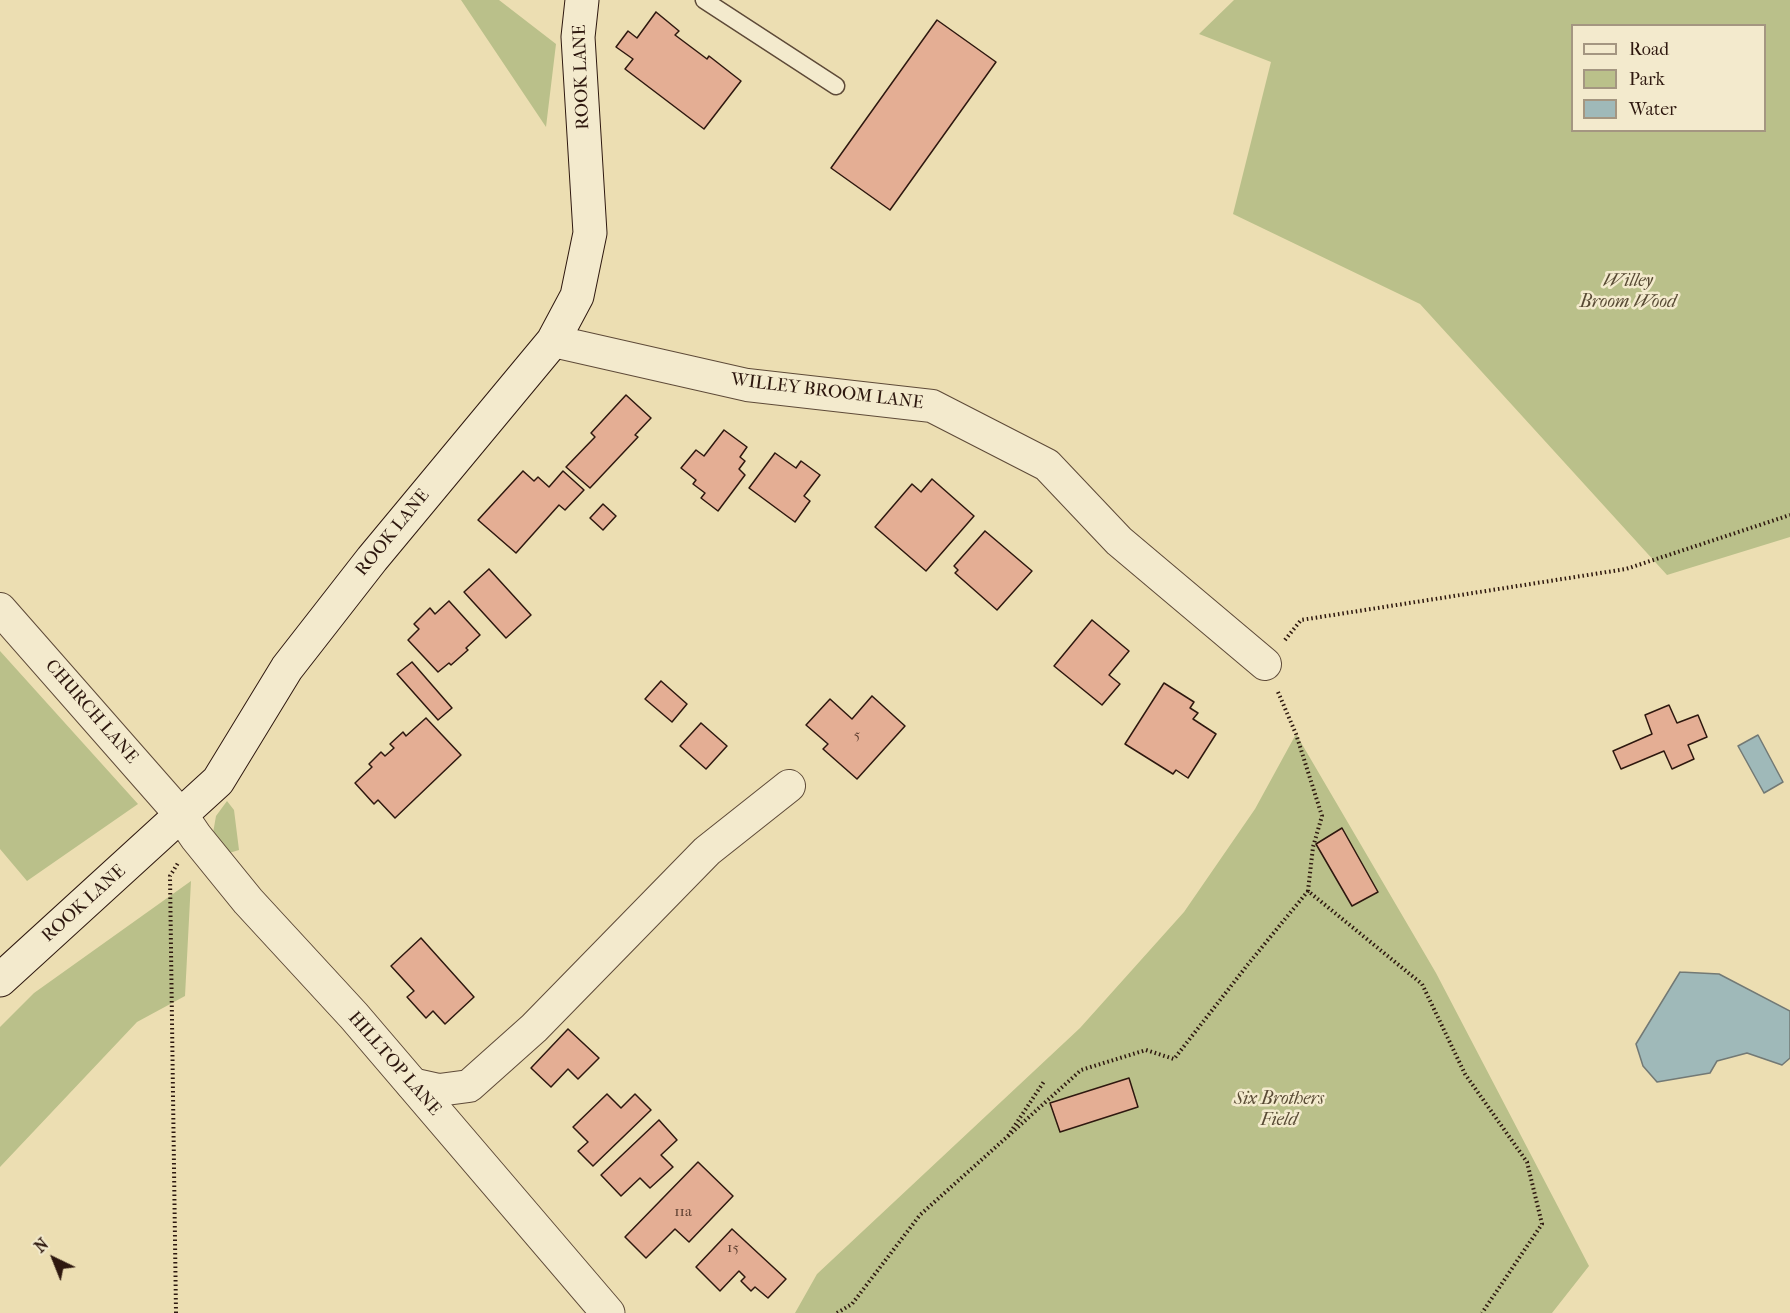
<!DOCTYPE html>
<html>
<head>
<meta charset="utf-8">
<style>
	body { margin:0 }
	#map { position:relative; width:1790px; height:1313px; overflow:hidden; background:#ecdeb2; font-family:"IM FELL French Canon",serif }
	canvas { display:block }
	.legend { position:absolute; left:1571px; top:24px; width:195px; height:108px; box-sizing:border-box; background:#f3eacd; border:2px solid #a49681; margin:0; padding:8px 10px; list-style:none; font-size:18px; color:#2e180f }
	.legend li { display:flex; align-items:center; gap:12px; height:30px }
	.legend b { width:30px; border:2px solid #a49681 }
	.north { position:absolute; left:24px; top:1229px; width:60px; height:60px; -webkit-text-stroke:4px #f3eacd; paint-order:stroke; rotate:317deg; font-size:16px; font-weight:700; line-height:24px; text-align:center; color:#2e180f }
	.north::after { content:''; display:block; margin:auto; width:21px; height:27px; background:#2e180f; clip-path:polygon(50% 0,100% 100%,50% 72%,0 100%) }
</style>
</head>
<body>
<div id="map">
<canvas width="1790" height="1313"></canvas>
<ul class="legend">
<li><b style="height:8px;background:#f3eacd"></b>Road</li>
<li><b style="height:16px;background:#bac08a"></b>Park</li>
<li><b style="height:16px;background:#9fb9b9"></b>Water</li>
</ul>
<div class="north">N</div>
</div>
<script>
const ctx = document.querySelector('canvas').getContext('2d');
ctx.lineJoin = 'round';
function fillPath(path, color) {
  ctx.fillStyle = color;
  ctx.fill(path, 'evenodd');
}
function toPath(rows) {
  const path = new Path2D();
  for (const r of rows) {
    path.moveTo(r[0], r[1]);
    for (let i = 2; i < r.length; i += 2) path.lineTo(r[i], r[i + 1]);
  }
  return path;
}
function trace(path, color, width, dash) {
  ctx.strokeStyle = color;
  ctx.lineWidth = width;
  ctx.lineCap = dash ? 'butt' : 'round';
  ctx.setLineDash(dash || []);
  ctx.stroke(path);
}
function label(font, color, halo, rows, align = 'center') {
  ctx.font = font + ' "IM FELL French Canon",serif';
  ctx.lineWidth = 5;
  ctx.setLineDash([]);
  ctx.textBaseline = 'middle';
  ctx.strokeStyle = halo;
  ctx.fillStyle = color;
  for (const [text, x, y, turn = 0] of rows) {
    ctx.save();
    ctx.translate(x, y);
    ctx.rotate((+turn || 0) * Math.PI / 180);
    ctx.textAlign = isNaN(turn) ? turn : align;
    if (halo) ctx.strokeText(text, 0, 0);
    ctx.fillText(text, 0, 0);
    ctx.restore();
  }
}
const green = toPath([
	[461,0,499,0,556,44,546,127],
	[1234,0,1790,0,1790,537,1667,575,1420,304,1233,214,1271,62,1199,34],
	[1572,26,1764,26,1764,130,1572,130],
	[0,651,138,804,27,881,0,849],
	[1296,734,1436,973,1589,1266,1552,1313,795,1313,817,1274,1080,1028,1184,912,1255,809],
	[227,801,234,810,239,850,229,853,213,833,216,816],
	[191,881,185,996,137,1022,0,1167,0,1027,34,993]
]);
const water = toPath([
	[1758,735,1783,782,1764,793,1738,746,1758,735],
	[1680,972,1719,974,1790,1011,1790,1058,1782,1065,1747,1053,1717,1061,1710,1073,1657,1082,1643,1066,1636,1044,1680,972]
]);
const building = toPath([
	[656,12,679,31,675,35,707,59,709,56,741,81,704,129,625,69,633,59,616,47,628,31,637,38,656,12],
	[937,20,996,62,890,210,831,168,937,20],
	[626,395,651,418,635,435,638,437,590,488,566,467,595,437,591,433,626,395],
	[724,430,747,447,740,457,745,461,739,469,745,475,718,511,701,498,705,493,693,484,696,480,681,468,696,450,704,456,724,430],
	[775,453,796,468,801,461,820,475,804,496,810,501,795,522,749,488,775,453],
	[523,471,534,481,538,477,549,487,563,471,584,490,565,510,559,505,516,553,478,520,523,471],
	[932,479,974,516,926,571,875,527,912,484,921,492,932,479],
	[603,504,616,516,603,530,590,518,603,504],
	[985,531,1032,571,997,610,955,573,958,570,954,566,985,531],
	[489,569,531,615,506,638,464,592,489,569],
	[449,601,480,635,466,648,468,650,451,665,449,663,438,672,408,640,419,629,414,624,430,608,435,614,449,601],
	[1092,620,1129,651,1109,675,1120,684,1102,705,1054,666,1092,620],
	[412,662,452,708,438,720,397,674,412,662],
	[661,681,687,704,672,722,645,699,661,681],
	[1164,683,1194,702,1190,708,1198,713,1193,719,1216,734,1188,778,1176,770,1173,774,1125,744,1164,683],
	[872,696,905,726,857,779,823,749,828,744,806,725,830,699,852,719,872,696],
	[1669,705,1677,723,1698,715,1707,737,1688,745,1694,759,1672,769,1664,751,1621,769,1613,751,1652,734,1645,715,1669,705],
	[426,718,461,755,395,818,378,800,374,804,355,783,372,767,369,764,381,752,385,756,394,748,390,744,403,732,406,736,426,718],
	[701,723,727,746,706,769,680,746,701,723],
	[1342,828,1378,892,1352,906,1316,844,1342,828],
	[421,938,474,997,445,1024,433,1011,426,1018,407,997,414,991,391,966,421,938],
	[568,1029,599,1058,578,1079,568,1069,551,1087,531,1068,568,1029],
	[1129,1078,1138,1107,1060,1132,1050,1103,1129,1078],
	[607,1094,621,1108,635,1094,651,1110,593,1166,578,1151,588,1142,573,1127,607,1094],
	[659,1120,677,1140,661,1155,673,1167,650,1188,640,1178,621,1196,601,1175,659,1120],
	[698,1162,733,1196,689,1242,675,1229,646,1258,625,1237,698,1162],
	[732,1229,786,1279,768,1298,755,1287,751,1291,741,1281,745,1277,739,1271,720,1291,696,1267,732,1229]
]);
const path = toPath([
	[1285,640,1301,620,1626,569,1790,515],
	[1278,692,1296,734,1322,816,1313,847,1308,891,1422,984,1465,1074,1527,1162,1542,1224,1482,1313],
	[1008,1136,1081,1070,1146,1050,1174,1059,1249,963,1308,891],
	[176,1313,170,876,178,863],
	[837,1313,852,1304,920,1215,1008,1136,1045,1080]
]);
const service = toPath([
	[704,0,836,86]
]);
const minor = toPath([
	[553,341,747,385,932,406,1047,465,1119,541,1265,664],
	[0,609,181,815],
	[412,1084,439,1090,469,1086,534,1028,707,851,789,786]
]);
const tertiary = toPath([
	[181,815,196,837,248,901,354,1016,608,1313]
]);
const secondary = toPath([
	[0,980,218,781,287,668,372,559,553,341,577,296,590,233,578,37,582,0]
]);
const numberNames = [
	["5",857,735],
	["11a",683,1212],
	["15",733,1248]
];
const streetNames = [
	["ROOK LANE",582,77,-92],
	["WILLEY BROOM LANE",827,392,7],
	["ROOK LANE",393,533,-51],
	["CHURCH LANE",91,712,49],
	["ROOK LANE",84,904,-42],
	["HILLTOP LANE",394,1064,49]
];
const parkNames = [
	["Willey",1628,282],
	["Broom Wood",1628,303],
	["Six Brothers",1279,1100],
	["Field",1279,1121]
];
fillPath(green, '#bac08a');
fillPath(water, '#9fb9b9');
trace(water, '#727975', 1.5);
fillPath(building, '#e4ae94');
trace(building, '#2e180f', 1.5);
trace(service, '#5e4a38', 19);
trace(minor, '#5e4a38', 34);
trace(tertiary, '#5e4a38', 35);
trace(secondary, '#2e180f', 35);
trace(path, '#2e180f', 4, [1.5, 3]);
trace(service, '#f3eacd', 16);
trace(minor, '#f3eacd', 32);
trace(tertiary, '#f3eacd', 33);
trace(secondary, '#f3eacd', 33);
label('15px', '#5c3e30', null, numberNames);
label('18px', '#2e180f', '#f3eacd', streetNames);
label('italic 18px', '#584a34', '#f3eacd', parkNames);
</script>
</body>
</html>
